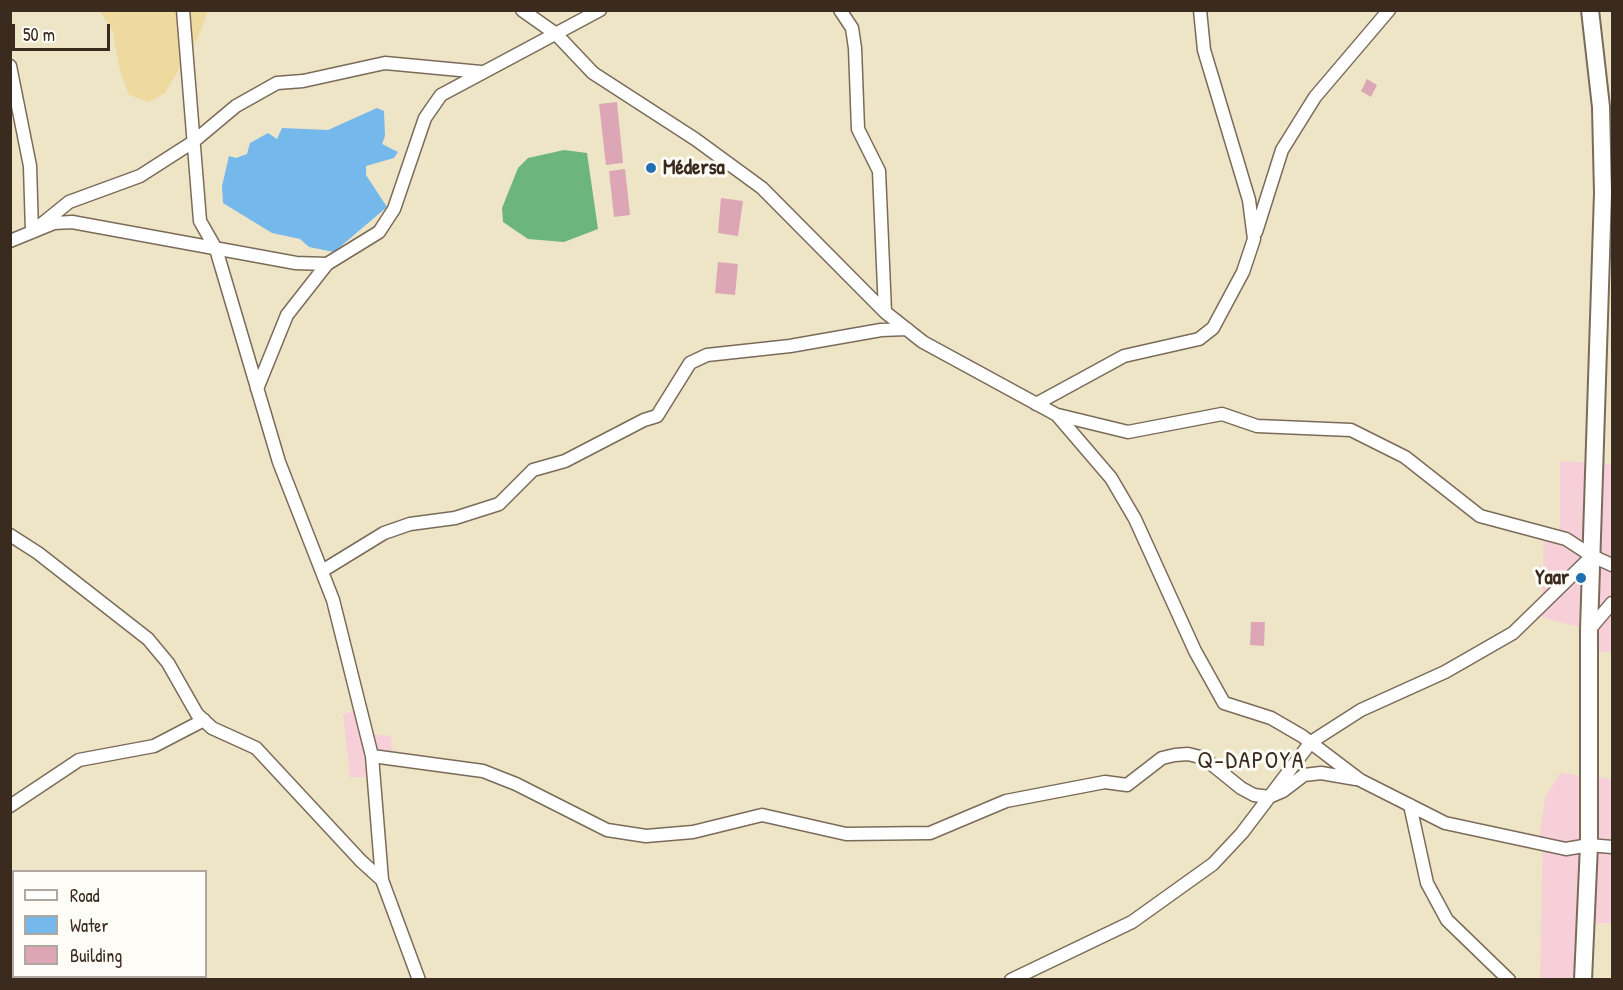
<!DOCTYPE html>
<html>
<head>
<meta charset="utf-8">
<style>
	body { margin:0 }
	#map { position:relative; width:1623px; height:990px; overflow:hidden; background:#eee5c7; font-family:"Patrick Hand",sans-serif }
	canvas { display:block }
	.frame { position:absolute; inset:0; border:12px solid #3b2a1e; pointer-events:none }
	.legend { position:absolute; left:12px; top:870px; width:195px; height:108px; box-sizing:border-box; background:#fdfcf7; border:2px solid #afa8a0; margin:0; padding:8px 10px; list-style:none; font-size:18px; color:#3b2a1e }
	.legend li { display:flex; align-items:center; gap:12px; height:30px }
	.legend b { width:30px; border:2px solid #afa8a0 }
	.scale { position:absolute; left:12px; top:24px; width:98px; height:27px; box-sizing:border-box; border:3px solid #3b2a1e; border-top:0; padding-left:8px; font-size:18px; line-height:21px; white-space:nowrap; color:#3b2a1e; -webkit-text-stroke:4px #fdfcf7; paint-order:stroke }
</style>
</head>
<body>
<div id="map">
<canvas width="1623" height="990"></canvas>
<div class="frame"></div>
<ul class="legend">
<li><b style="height:8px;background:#fff"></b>Road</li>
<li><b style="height:16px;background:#75b9ec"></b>Water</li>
<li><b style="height:16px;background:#dda6b6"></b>Building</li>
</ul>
<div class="scale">50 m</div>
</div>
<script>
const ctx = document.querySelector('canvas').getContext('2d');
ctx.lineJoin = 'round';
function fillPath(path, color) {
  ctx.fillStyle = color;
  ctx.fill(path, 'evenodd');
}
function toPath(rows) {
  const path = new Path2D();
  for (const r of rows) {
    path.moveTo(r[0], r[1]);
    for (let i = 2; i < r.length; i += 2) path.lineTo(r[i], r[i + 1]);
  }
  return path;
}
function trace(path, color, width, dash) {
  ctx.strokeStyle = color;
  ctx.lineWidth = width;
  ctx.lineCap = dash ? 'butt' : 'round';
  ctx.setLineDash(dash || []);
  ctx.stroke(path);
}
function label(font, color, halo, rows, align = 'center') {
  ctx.font = font + ' "Patrick Hand",sans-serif';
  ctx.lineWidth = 6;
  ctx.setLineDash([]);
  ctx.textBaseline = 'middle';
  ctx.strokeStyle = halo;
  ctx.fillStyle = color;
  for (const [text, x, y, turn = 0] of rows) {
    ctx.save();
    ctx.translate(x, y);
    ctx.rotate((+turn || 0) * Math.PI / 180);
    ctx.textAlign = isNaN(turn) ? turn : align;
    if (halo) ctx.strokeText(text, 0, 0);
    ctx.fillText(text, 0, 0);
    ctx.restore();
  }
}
const built = toPath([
	[1560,461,1612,464,1612,652,1589,651,1589,630,1542,617,1544,532,1560,533],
	[361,709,367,734,391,736,393,759,372,756,374,776,350,778,343,714],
	[1560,773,1612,779,1612,923,1586,924,1583,979,1540,980,1543,839,1540,835,1545,798]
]);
const forest = toPath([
	[564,150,587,153,598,229,564,242,528,239,503,222,502,208,518,168,528,158]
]);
const sand = toPath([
	[100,11,208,11,200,33,165,93,149,102,129,95,120,71,113,32]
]);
const water = toPath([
	[377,108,384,111,385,136,382,144,398,152,394,158,366,166,366,175,387,207,334,252,309,247,300,239,272,233,223,203,222,186,229,156,236,158,247,154,250,143,268,133,277,139,282,128,328,130]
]);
const building = toPath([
	[1367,79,1377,85,1371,97,1361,91],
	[617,102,623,163,606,165,599,104],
	[625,169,630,215,614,217,609,171],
	[721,198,743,201,738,236,718,233],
	[718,262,738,264,735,295,715,293],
	[1251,622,1265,622,1264,646,1250,645]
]);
const street = toPath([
	[183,10,200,221,216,249,279,462,333,600,372,756,382,880],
	[522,10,556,34,593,73,695,139,762,188,885,312,923,342,1057,415,1111,478,1135,519,1195,651,1224,703,1271,718,1302,736,1360,780,1445,823,1566,849,1589,845,1612,847],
	[840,10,852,28,855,48,858,129,879,171,885,312],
	[10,66,30,166,32,232,69,202,140,176,193,142,236,106,277,83,303,81,385,63,481,72],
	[1256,232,1282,150,1315,97,1389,10],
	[10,241,54,223,72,222,296,263,327,264],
	[257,389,287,315,327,264,379,232,394,209,425,118,441,95,600,10],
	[1036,404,1124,356,1199,339,1213,328,1243,272,1254,239,1249,200,1204,50,1200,10],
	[10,535,38,553,148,639,168,663,197,714,212,728,256,748,361,861,382,880,419,980],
	[1592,556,1612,565],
	[322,571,384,533,410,524,455,518,499,504,533,470,565,461,644,420,657,416,690,363,707,355,790,346,881,330,907,329],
	[1589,630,1612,603],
	[372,756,483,771,516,784,607,830,646,836,693,832,762,815,846,834,930,833,1006,801,1105,782,1127,785,1162,758,1175,755,1188,754,1204,758,1241,788,1254,795,1269,797,1283,791,1304,775,1321,773,1356,779],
	[1410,805,1427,883,1447,920,1509,980],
	[10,806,79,760,154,746,204,720],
	[1011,980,1132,922,1213,864,1242,833,1311,742,1361,710,1445,672,1513,633,1592,556,1566,539,1480,516,1405,457,1351,430,1257,426,1222,414,1128,432,1058,415]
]);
const secondary = toPath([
	[1583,980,1589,845,1589,630,1603,193,1601,107,1590,10]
]);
const markers = [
	[651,168,6,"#1f6fb2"],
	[1581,578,6,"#1f6fb2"]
];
const poiNames = [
	["Médersa",663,168],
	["Yaar",1569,578,"right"]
];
const quarterNames = [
	["Q-DAPOYA",1251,762]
];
fillPath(built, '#f6cfd8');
fillPath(forest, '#6cb67d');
fillPath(sand, '#eeda9e');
fillPath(water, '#75b9ec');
fillPath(building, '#dda6b6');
trace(street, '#7a6b59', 15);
trace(secondary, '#7a6b59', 20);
trace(street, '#fff', 12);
trace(secondary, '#fff', 16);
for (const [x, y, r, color] of markers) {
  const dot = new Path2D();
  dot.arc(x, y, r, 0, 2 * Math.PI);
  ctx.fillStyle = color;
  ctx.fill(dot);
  trace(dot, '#fdfcf7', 2);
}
label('bold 21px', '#3b2a1e', '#fdfcf7', poiNames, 'left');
ctx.letterSpacing = '1.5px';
label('24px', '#3b2a1e', '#fdfcf7', quarterNames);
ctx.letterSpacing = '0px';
</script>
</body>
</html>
